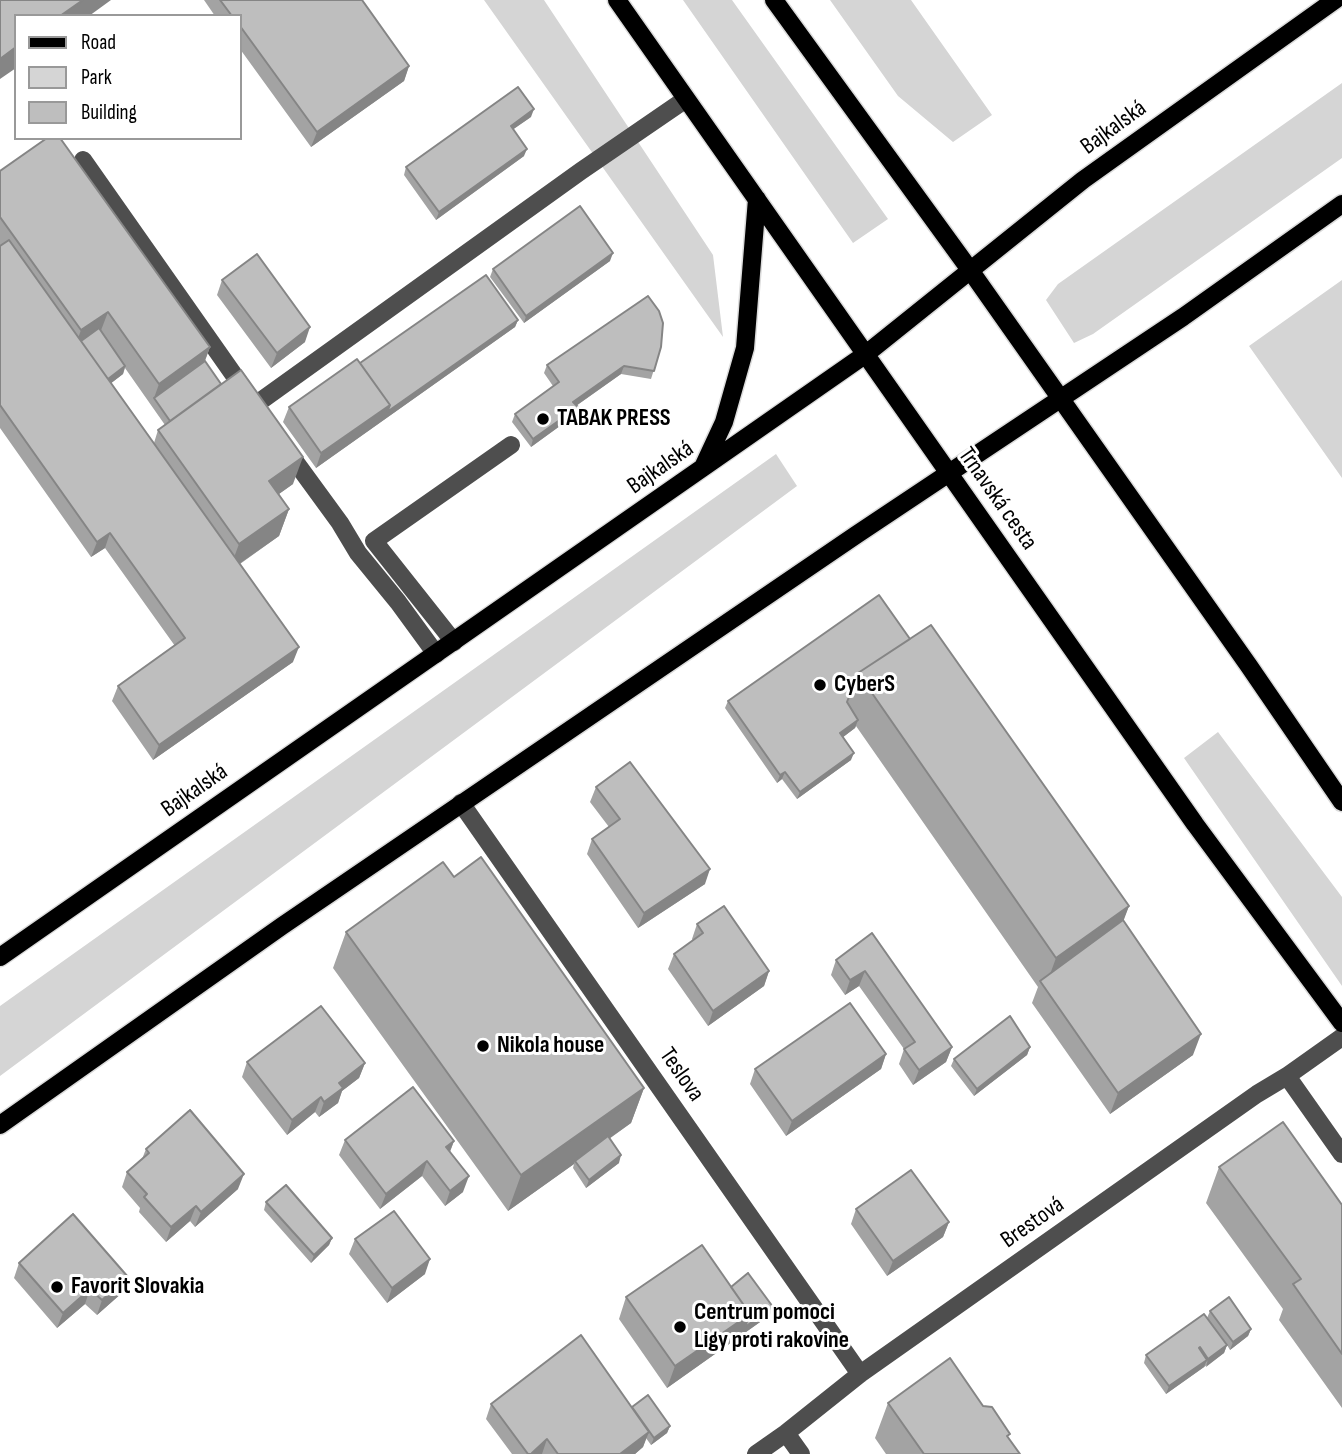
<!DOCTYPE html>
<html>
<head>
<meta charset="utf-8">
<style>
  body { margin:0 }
  #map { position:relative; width:1342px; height:1454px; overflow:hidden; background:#fff; font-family:"Sofia Sans Condensed",sans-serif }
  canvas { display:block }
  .legend { position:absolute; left:14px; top:14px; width:228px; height:126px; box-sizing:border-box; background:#fff; border:2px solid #999; margin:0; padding:9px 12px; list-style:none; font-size:21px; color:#000 }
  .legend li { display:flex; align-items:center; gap:14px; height:35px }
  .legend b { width:35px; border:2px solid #999 }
</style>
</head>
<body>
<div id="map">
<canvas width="1342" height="1454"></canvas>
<ul class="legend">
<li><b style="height:9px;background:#000"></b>Road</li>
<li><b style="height:19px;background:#d5d5d5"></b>Park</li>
<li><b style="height:19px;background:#bebebe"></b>Building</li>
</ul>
</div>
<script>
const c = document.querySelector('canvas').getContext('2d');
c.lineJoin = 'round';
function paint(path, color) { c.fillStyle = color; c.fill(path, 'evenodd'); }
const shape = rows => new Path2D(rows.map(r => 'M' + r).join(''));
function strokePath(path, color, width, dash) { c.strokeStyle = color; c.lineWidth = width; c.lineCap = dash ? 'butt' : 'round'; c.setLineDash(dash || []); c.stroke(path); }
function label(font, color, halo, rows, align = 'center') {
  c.font = font + ' "Sofia Sans Condensed",sans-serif'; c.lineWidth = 6; c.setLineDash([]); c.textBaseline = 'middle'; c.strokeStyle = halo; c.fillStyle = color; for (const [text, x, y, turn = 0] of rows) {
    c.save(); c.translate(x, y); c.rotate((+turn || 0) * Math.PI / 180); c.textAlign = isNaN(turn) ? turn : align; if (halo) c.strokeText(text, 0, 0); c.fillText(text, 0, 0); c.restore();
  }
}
const green = shape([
  [484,0,544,0,713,255,723,337],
  [683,0,732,0,888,219,853,243],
  [830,0,911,0,992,115,953,142,898,96],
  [1342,83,1342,158,1093,334,1074,343,1046,300,1058,284],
  [1342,280,1342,478,1249,346],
  [776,454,797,486,0,1076,0,1006],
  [1218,732,1342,897,1342,986,1184,758]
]);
const minor = shape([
  [83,160,248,395],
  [255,405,581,171,686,99],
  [286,449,340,523,358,553,398,602,436,654],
  [454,642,374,541,511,445],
  [461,803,860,1374],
  [1287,1076,1342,1154],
  [786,1433,801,1454],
  [756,1454,786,1433,860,1374,1257,1094,1287,1076,1342,1037]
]);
const major = shape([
  [617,0,1195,824,1342,1023],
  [774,0,970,270,1249,666,1342,802],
  [704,465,724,422,745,348,757,199],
  [0,957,866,354,1083,180,1335,0],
  [0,1125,282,926,856,535,1183,317,1342,204]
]);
const wall = shape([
  [204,0,362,0,409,66,404,81,311,147,240,49,240,16,215,16],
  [531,117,513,129,524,156,436,220,404,175,406,167],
  [0,171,210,347,205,361,293,484,279,494,289,509,279,536,240,564,293,662,153,760,112,701,118,686,175,646,105,548,91,557,0,428],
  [125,368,165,425,158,430,154,443,111,383,123,374],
  [610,261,524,323,490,277,493,269],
  [222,280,305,342,271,368,217,295],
  [518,320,515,327,316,468,283,422,289,407,360,363],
  [661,347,651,379,621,374,576,406,578,407,575,415,531,447,512,422,515,414,553,386,544,373,547,365],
  [910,639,1129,906,1123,920,1193,1055,1110,1114,1032,1003,1038,987,856,726,855,728,843,737,851,760,797,799,782,779,777,783,725,708,728,701],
  [596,787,705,884,638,928,587,854,592,839,609,827,590,802],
  [454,877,644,1088,631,1123,609,1139,619,1163,586,1188,573,1168,574,1164,508,1211,333,968,346,932],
  [697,924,769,971,764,986,708,1026,668,969,674,954,693,941,692,939],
  [872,933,952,1047,946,1062,913,1085,899,1064,904,1049,859,986,845,995,831,975,836,960],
  [1030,1047,1027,1055,974,1096,951,1066,954,1059],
  [886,1054,881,1069,786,1136,750,1084,755,1069],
  [247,1062,365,1063,359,1078,342,1091,338,1103,319,1117,315,1112,287,1135,242,1077],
  [345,1140,454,1141,450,1152,463,1192,445,1206,422,1176,380,1209,339,1155],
  [146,1149,238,1189,195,1227,190,1221,166,1242,139,1212,140,1208,122,1187,127,1172,142,1159],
  [1219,1167,1342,1205,1342,1408,1279,1320,1283,1309,1206,1203],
  [266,1202,332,1238,329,1245,311,1263,264,1210],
  [856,1209,949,1222,943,1237,887,1276,851,1224],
  [355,1239,425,1274,387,1303,349,1254],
  [19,1263,128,1277,123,1292,97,1315,85,1304,57,1328,14,1278],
  [731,1287,770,1315,667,1388,619,1319,626,1297],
  [1210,1311,1251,1329,1248,1336,1230,1350,1227,1345,1224,1353,1166,1394,1144,1363,1146,1355,1207,1318],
  [888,1403,983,1406,1020,1454,886,1454,875,1438],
  [491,1404,632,1408,670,1426,667,1433,651,1445,646,1438,643,1447,635,1454,512,1454,486,1419]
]);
const shadedWall = shape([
  [83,0,111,0,89,16,60,16],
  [16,47,16,68,0,79,0,59],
  [409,66,404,81,311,147,317,132],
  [534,109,531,117,508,133,511,126],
  [527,149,524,156,436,220,439,212],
  [613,253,610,261,524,323,526,316],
  [108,312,100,333,76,344,81,330],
  [518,320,515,327,316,468,321,453,390,405],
  [310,327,305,342,271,368,277,353],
  [210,347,202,368,154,398,159,384],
  [125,366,123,374,101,391,103,383],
  [624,366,621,374,570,410,573,402],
  [578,407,575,415,531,447,533,439],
  [303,457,293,484,259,508,269,481],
  [289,509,279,536,229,571,239,544],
  [110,533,105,548,91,557,97,542],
  [299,647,293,662,153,760,159,745],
  [858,720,855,728,838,741,840,733],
  [854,753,851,760,797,799,800,792],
  [785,772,782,779,777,783,780,775],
  [710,869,705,884,638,928,644,913],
  [1129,906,1116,941,1045,988,1056,958],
  [769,971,764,986,708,1026,713,1011],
  [865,971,859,986,845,995,850,980],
  [1201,1034,1193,1055,1110,1114,1118,1093],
  [952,1047,946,1062,913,1085,919,1070],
  [1030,1047,1027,1055,974,1096,977,1089],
  [886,1054,881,1069,786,1136,792,1121],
  [365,1063,359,1078,342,1091,338,1103,319,1117,324,1102,339,1083],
  [644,1088,631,1123,576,1162,575,1161,574,1164,508,1211,521,1175],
  [321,1097,315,1112,287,1135,292,1120],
  [454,1141,448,1156,446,1147],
  [621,1155,619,1163,586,1188,589,1180],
  [427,1161,422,1176,380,1209,386,1194],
  [244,1174,238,1189,195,1227,201,1212],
  [469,1176,463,1192,445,1206,450,1191],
  [196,1206,190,1221,166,1242,171,1227],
  [949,1222,943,1237,887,1276,893,1261],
  [332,1238,329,1245,311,1263,314,1255],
  [430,1259,425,1274,387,1303,392,1288],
  [128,1277,123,1292,97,1315,102,1300],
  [90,1289,85,1304,57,1328,63,1313],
  [773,1307,770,1315,667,1388,675,1366,750,1314],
  [1251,1329,1248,1336,1230,1350,1233,1342],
  [1227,1345,1224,1353,1206,1367,1208,1359],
  [1207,1360,1204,1367,1166,1394,1169,1386],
  [670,1426,667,1433,651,1445,654,1438],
  [649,1432,643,1447,635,1454,620,1454],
  [547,1439,542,1454,531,1454]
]);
const building = shape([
  [0,0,83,0,60,16,16,16,16,47,0,59,0,0],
  [220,0,362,0,409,66,317,132,240,26,240,16,232,16,220,0],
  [518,87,534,109,511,126,527,149,439,212,406,167,518,87],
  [47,138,60,138,210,347,159,384,108,312,81,330,0,217,0,171,47,138],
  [580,206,613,253,526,316,493,269,580,206],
  [9,240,299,647,159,745,118,686,185,638,110,533,97,542,0,405,0,246,9,240],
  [257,254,310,327,277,353,222,280,257,254],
  [486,275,518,320,387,412,390,405,360,363,486,275],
  [648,296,659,311,663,323,661,347,654,371,624,366,573,402,578,407,533,439,515,414,559,382,547,365,648,296],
  [99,328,125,366,108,379,81,341,99,328],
  [357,359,390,405,321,453,289,407,357,359],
  [205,361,221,384,170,421,154,398,205,361],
  [241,370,303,457,269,481,289,509,239,544,158,430,241,370],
  [879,595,910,639,858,673,847,702,858,720,840,733,854,753,800,792,785,772,780,775,728,701,879,595],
  [931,625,1129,906,1056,958,858,673,931,625],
  [630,762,710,869,644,913,592,839,620,819,596,787,630,762],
  [481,857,644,1088,521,1175,346,932,443,862,454,877,481,857],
  [724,906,769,971,713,1011,674,954,703,933,697,924,724,906],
  [1123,920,1201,1034,1118,1093,1040,981,1123,920],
  [872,933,952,1047,919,1070,904,1049,915,1042,865,971,850,980,836,960,872,933],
  [850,1003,886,1054,792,1121,755,1069,850,1003],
  [321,1006,365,1063,339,1083,343,1088,324,1102,321,1097,292,1120,247,1062,321,1006],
  [1010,1016,1030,1047,977,1089,954,1059,1010,1016],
  [413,1087,454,1141,446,1147,469,1176,450,1191,427,1161,386,1194,345,1140,413,1087],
  [190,1110,244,1174,201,1212,196,1206,171,1227,144,1197,147,1194,127,1172,149,1153,146,1149,190,1110],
  [1283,1122,1342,1205,1342,1354,1293,1284,1301,1279,1219,1167,1283,1122],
  [608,1136,621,1155,589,1180,575,1161,608,1136],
  [911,1170,949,1222,893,1261,856,1209,911,1170],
  [286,1185,332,1238,314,1255,266,1202,286,1185],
  [394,1211,430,1259,392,1288,355,1239,394,1211],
  [73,1214,128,1277,102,1300,90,1289,63,1313,19,1263,73,1214],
  [702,1245,750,1314,675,1366,626,1297,702,1245],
  [748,1273,773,1307,745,1327,750,1314,731,1287,748,1273],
  [1229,1297,1251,1329,1233,1342,1210,1311,1229,1297],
  [1204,1314,1227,1345,1208,1359,1200,1347,1199,1348,1207,1360,1169,1386,1146,1355,1204,1314],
  [581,1335,649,1432,620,1454,558,1454,547,1439,532,1453,532,1454,528,1454,491,1404,581,1335],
  [950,1358,983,1406,992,1407,1010,1434,1007,1436,1020,1454,924,1454,888,1403,950,1358],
  [648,1395,670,1426,654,1438,632,1407,648,1395]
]);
const markers = [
  [543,419,7,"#000"],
  [820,685,7,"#000"],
  [483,1046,7,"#000"],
  [57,1287,7,"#000"],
  [680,1327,7,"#000"]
];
const streetNames = [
  ["Bajkalská",1114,128,-36],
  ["Bajkalská",661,468,-35],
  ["Trnavská cesta",997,499,55],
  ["Bajkalská",195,791,-35],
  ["Teslova",681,1075,55],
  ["Brestová",1033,1223,-35]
];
const poiNames = [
  ["TABAK PRESS",557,419],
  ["CyberS",834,685],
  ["Nikola house",497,1046],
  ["Favorit Slovakia",71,1287],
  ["Centrum pomoci",694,1313],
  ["Ligy proti rakovine",694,1341]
];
paint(green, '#d5d5d5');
strokePath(major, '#dbdbdb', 21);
strokePath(minor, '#4e4e4e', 18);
strokePath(major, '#000', 18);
paint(wall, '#a3a3a3');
paint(shadedWall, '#858585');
paint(building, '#bebebe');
strokePath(building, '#858585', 2);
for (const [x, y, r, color] of markers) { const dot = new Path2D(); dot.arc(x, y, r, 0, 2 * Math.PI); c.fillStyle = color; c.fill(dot); strokePath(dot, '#fff', 2.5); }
label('24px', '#000', '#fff', streetNames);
label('bold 24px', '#000', '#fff', poiNames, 'left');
</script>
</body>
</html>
